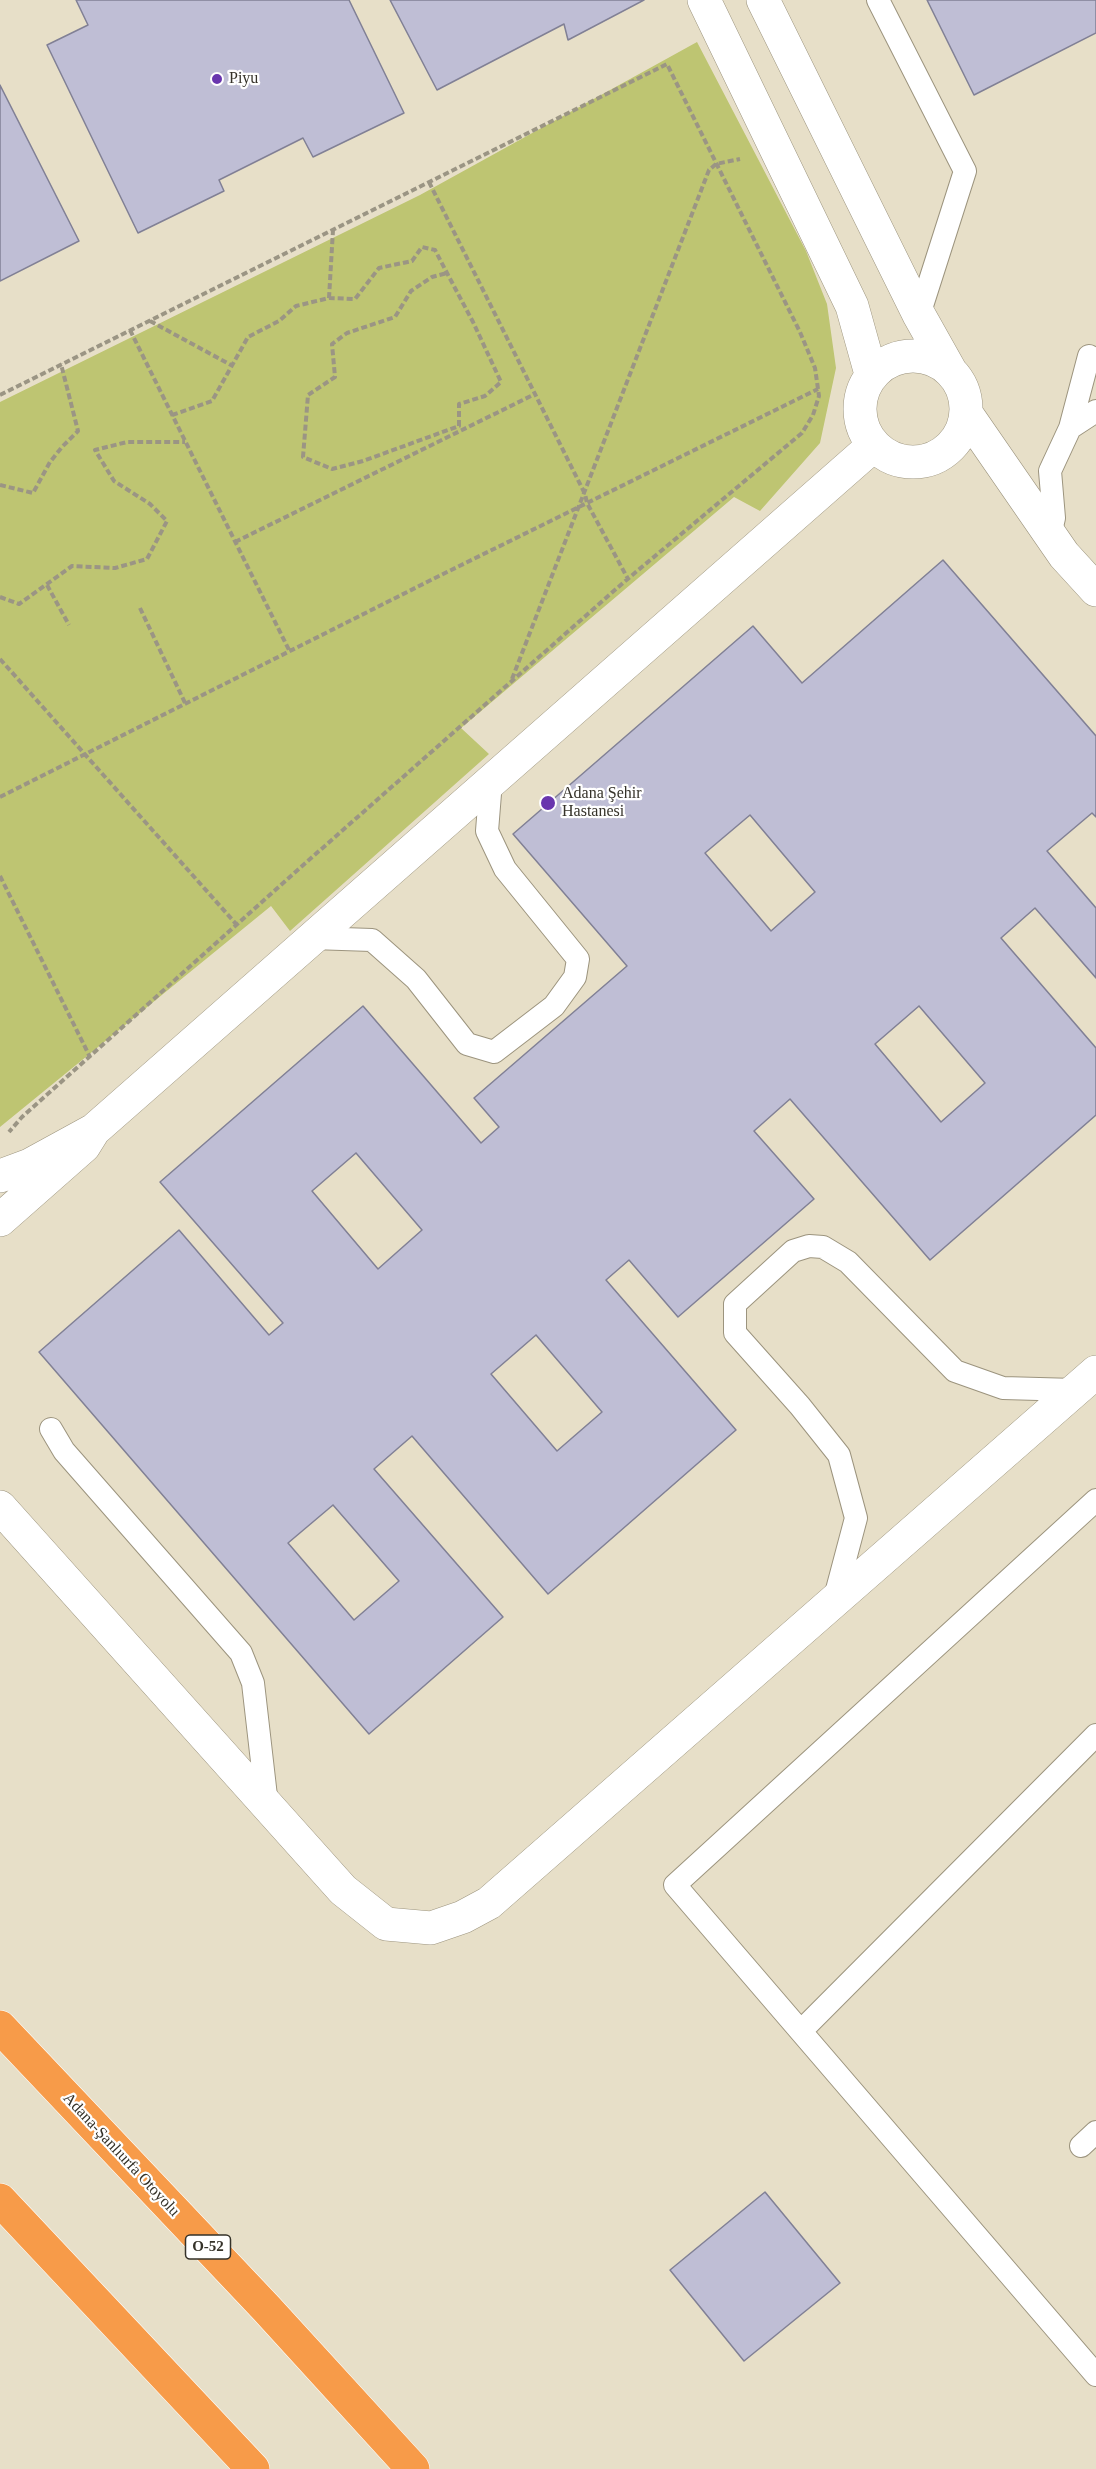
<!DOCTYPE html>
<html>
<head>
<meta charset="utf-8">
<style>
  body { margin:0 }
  canvas { display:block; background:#e7dfc8 }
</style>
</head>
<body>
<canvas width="1096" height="2469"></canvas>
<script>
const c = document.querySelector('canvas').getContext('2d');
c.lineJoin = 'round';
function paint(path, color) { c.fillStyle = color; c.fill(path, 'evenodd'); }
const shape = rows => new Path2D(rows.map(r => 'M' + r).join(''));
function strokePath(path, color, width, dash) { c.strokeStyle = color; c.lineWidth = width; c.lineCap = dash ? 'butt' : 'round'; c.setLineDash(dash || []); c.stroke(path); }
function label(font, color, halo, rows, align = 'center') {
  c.font = font + ' Georgia,serif'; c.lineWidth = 4.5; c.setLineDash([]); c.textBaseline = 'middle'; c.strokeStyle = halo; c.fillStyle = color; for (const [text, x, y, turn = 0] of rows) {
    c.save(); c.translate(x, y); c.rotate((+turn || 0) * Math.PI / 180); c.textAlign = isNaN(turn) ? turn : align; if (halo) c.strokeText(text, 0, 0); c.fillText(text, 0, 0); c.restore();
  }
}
const green = shape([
  [697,42,806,251,827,304,836,368,820,443,760,511,734,497,461,728,489,754,290,931,271,906,0,1127,0,402,420,195]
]);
const building = shape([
  [76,0,349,0,404,113,313,157,303,138,219,180,224,191,138,233,47,45,88,25,76,0],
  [390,0,644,0,568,40,564,24,437,90,390,0],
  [927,0,1096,0,1096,33,974,95,927,0],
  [0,85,79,241,0,281,0,85],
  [943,560,1096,736,1096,817,1092,813,1047,851,1096,908,1096,978,1035,908,1001,938,1096,1048,1096,1115,930,1260,790,1099,754,1131,814,1199,678,1317,629,1260,606,1280,736,1430,548,1594,412,1436,374,1469,503,1617,369,1734,39,1352,179,1230,269,1335,283,1323,160,1182,363,1006,481,1143,499,1127,474,1098,627,966,513,834,753,626,802,683,943,560],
  [750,815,815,892,771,931,705,853,750,815],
  [919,1006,985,1083,941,1122,875,1044,919,1006],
  [356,1153,422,1230,378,1269,312,1191,356,1153],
  [536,1335,602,1412,557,1451,491,1374,536,1335],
  [333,1505,399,1581,354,1620,288,1543,333,1505],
  [765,2192,840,2283,744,2361,670,2270,765,2192]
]);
const path = shape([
  [429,182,585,494,587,503,628,579],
  [329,298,333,230],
  [150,321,231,365],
  [130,330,290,652],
  [0,395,667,64,800,332,815,368,819,396,813,415,802,433,624,582,301,867,22,1117,9,1132],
  [172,415,212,401,248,337,279,321,296,306,329,298,355,299,379,268,412,261,422,247,435,250,447,273,473,322,501,382,485,396,459,404,459,426,363,461,332,469,303,457,308,395,335,377,332,344,347,333,395,317,411,291,432,277,447,273],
  [0,485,33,493,50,462,62,447,78,431,61,364],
  [235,542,535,394],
  [47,585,69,625],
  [0,597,19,604,72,566,115,568,147,559,167,521,150,504,114,481,95,450,127,442,185,442],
  [140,608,186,705],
  [0,659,237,925],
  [512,679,709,170,716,164,740,159],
  [0,797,433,579,818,389],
  [0,876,90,1057]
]);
const lane = shape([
  [878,0,965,171,919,315],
  [1070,428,1089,356,1096,360],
  [1050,535,1054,518,1050,471,1070,428,1096,411],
  [312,938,372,940,416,979,467,1044,494,1052,554,1006,575,977,578,959,505,869,487,831,491,781],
  [51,1429,64,1451,241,1653,253,1683,267,1805],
  [1096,1500,675,1885,1096,2375],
  [834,1601,856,1518,839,1455,800,1406,735,1333,735,1304,793,1251,809,1246,823,1247,848,1262,955,1371,1003,1388,1075,1390],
  [801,2031,1096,1735],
  [1081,2146,1096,2132]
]);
const street = shape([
  [704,0,852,306,871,374],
  [763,0,919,315,951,372],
  '860 409a53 53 0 1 1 106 0a53 53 0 1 1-106 0Z',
  [966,413,1064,555,1096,590],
  [94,1130,874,445],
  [0,1176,30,1165,94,1130,84,1146,0,1220],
  [0,1507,343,1890,386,1924,431,1928,463,1917,489,1903,1096,1372]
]);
const highway = shape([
  [0,2027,266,2308,413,2469],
  [0,2200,253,2469]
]);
const markers = [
  [217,79,6,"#6936ae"],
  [548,803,8,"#6936ae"]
];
const shields = [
  [208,2247,45]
];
const shieldNames = [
  ["O-52",208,2247]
];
const poiNames = [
  ["Piyu",229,79],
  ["Adana Şehir",562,794],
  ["Hastanesi",562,812]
];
const streetNames = [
  ["Adana-Şanlıurfa Otoyolu",121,2155,47]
];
paint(green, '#bec572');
paint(building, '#bfbed5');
strokePath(building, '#818095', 1.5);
strokePath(lane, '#9c947e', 24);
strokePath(street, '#9c947e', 34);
strokePath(highway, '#fff', 34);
strokePath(path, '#9b9584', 4, [6, 3]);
strokePath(lane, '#fff', 22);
strokePath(street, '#fff', 33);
strokePath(highway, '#f79b49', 33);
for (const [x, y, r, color] of markers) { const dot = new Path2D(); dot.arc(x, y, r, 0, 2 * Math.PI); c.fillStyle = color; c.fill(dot); strokePath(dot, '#fff', 2); }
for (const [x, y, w] of shields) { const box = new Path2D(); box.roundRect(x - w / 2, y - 12, w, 24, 4.5); c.fillStyle = '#fff'; c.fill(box); strokePath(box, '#353229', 1.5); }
label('bold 15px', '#353229', null, shieldNames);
label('16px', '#353229', '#fff', poiNames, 'left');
label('16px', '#353229', '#fff', streetNames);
</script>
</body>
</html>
